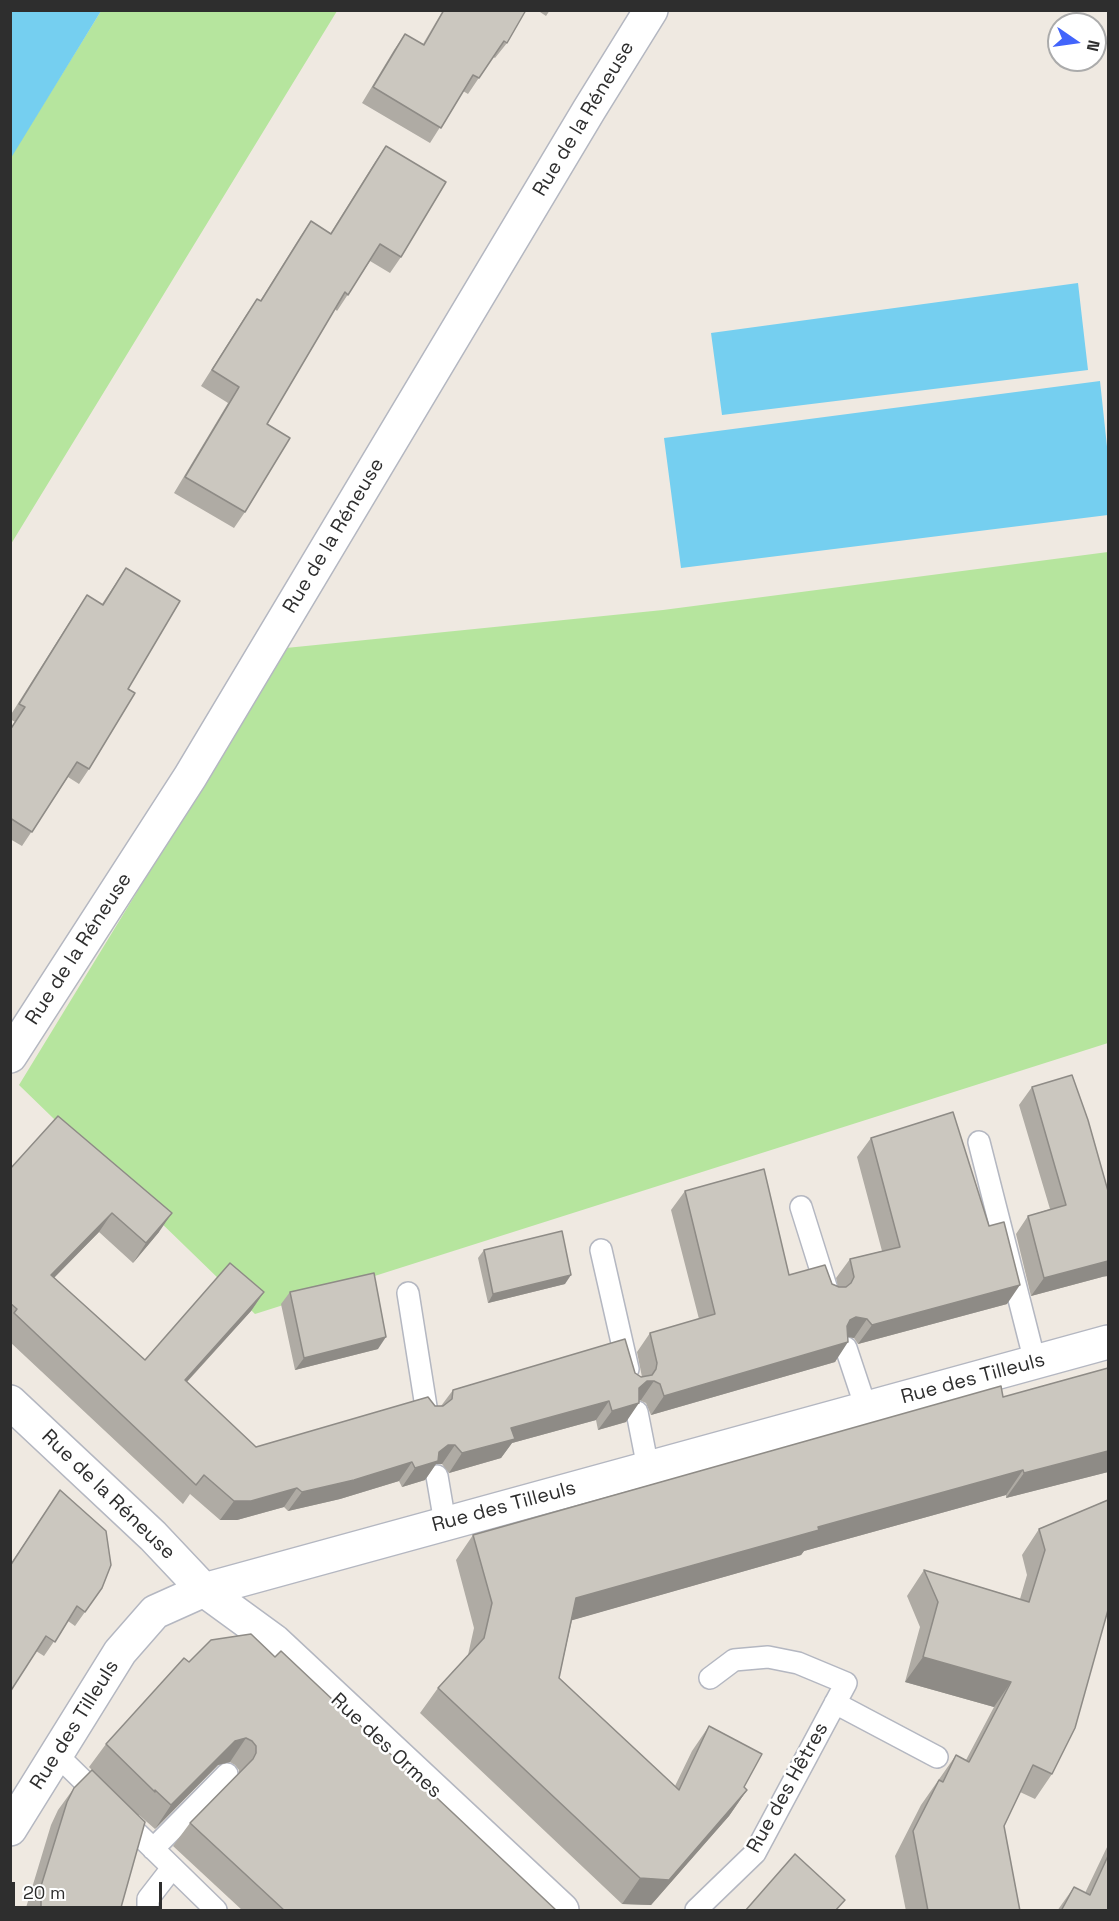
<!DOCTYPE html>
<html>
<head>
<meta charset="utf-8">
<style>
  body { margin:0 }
  #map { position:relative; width:1119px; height:1921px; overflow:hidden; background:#efe9e1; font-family:"Space Grotesk",sans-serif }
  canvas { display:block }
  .frame { position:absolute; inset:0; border:12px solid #2e2e2e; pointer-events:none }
  .north { position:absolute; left:1047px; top:12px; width:60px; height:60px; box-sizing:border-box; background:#fff; border:2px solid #ababab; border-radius:50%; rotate:103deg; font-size:16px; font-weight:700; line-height:24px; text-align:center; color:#2e2e2e }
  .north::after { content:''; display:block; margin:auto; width:21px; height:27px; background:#4264fb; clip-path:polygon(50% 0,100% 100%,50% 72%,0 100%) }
  .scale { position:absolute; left:12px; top:1882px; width:150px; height:27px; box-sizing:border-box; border:3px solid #2e2e2e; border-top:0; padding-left:8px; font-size:18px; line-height:21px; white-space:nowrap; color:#2e2e2e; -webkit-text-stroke:4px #fff; paint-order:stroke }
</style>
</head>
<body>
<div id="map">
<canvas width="1119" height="1921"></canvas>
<div class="frame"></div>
<div class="north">N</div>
<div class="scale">20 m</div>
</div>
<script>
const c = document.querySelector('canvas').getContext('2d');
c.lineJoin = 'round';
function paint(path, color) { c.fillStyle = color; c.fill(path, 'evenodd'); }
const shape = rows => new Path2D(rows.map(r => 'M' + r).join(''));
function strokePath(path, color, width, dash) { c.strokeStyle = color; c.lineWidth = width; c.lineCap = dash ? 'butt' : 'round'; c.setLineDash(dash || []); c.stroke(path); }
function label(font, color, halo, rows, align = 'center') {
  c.font = font + ' "Space Grotesk",sans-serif'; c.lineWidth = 5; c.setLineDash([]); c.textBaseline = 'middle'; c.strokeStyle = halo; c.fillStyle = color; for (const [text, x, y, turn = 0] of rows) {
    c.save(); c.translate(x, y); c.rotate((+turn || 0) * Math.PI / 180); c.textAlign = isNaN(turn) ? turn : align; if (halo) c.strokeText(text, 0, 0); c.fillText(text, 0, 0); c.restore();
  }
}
const green = shape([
  [101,11,337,11,11,544,10,158],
  [1108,552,1108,1043,255,1314,19,1085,286,648,663,610]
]);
const water = shape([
  [11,10,101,11,11,158,10,11],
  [1078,283,1088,370,722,415,711,333],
  [1100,381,1108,456,1108,515,681,568,664,438]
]);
const lane = shape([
  [979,1142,1035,1362],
  [801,1207,828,1293],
  [601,1250,628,1369],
  [408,1293,427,1413],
  [846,1348,866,1408],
  [637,1412,648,1468],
  [437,1476,445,1523],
  [835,1703,937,1757],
  [57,1755,216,1910],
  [153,1849,227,1774],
  [148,1910,148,1899,172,1868],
  [696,1910,755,1853,846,1683,798,1663,768,1657,734,1660,710,1678]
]);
const street = shape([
  [10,1056,190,777,589,110,651,10],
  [10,1402,153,1536,204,1590,274,1641,562,1910],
  [10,1829,120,1652,155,1612,204,1590,1108,1342]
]);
const wall = shape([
  [443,10,507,43,495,58,493,57,468,94,463,91,430,143,362,103,394,50,405,34,423,44],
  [537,10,550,10,546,16],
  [386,146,401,257,390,273,370,261,337,311,335,309,267,424,245,512,234,528,174,493,228,403,201,386,246,315,257,299,260,301,300,237,311,221,330,234,375,162],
  [126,568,128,689,89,769,79,784,68,777,22,846,10,839,10,729,15,722,10,719,10,716,77,610,87,595,102,604],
  [1032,1087,1102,1277,1031,1296,1016,1234,1028,1216,1050,1209,1019,1105],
  [871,1138,1007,1304,858,1344,854,1338,848,1337,835,1362,651,1415,646,1403,639,1400,626,1422,598,1430,596,1420,512,1443,501,1458,449,1473,442,1464,436,1464,425,1480,402,1487,399,1481,340,1499,288,1511,284,1507,237,1520,220,1520,190,1494,183,1504,10,1342,10,1169,159,1232,133,1263,99,1232,54,1278,145,1360,264,1292,251,1311,187,1382,256,1447,435,1406,441,1406,453,1390,635,1373,641,1377,642,1377,637,1352,650,1333,699,1319,671,1210,685,1191,789,1275,832,1284,838,1287,836,1278,850,1259,882,1251,857,1157],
  [484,1250,565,1284,488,1303,478,1258],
  [290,1292,378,1349,295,1370,281,1304],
  [1108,1368,1108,1472,1006,1498,1006,1495,804,1551,801,1555,572,1620,559,1678,675,1786,692,1751,709,1726,744,1787,747,1790,729,1816,651,1905,622,1904,420,1713,438,1688,468,1655,474,1628,456,1560,473,1535,1003,1397],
  [60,1490,102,1588,75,1626,68,1621,44,1656,36,1651,10,1692,10,1565],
  [1108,1500,1052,1774,1035,1799,1020,1792,1004,1826,1020,1911,906,1911,895,1856,921,1805,956,1755,966,1760,994,1707,905,1682,920,1627,907,1596,924,1570,1020,1599,1027,1575,1022,1555,1039,1529],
  [275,1657,557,1911,243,1911,173,1846,190,1823,239,1773,239,1770,235,1765,230,1762,218,1765,155,1829,139,1815,120,1911,25,1911,51,1825,58,1810,74,1788,92,1770,89,1767,106,1744,189,1662],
  [1108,1845,1108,1911,1057,1911,1074,1887,1085,1893]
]);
const shadedWall = shape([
  [112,1213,99,1232,37,1295,51,1275],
  [172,1213,159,1232,133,1263,146,1243],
  [1108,1261,1108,1276,1102,1277,1031,1296,1044,1278],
  [571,1275,565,1284,488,1303,493,1294],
  [1020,1285,1007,1304,858,1344,872,1325],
  [264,1292,251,1311,171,1399,185,1380],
  [856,1317,867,1319,854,1338,843,1336,850,1320],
  [386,1337,378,1349,295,1370,304,1358],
  [848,1342,835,1362,651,1415,664,1396],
  [647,1381,654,1381,641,1400,634,1400,639,1403,626,1422,598,1430,612,1411],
  [609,1401,596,1420,512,1443,501,1458,449,1473,462,1453,511,1428],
  [448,1445,455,1445,442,1464,436,1464,425,1480,402,1487,415,1468,439,1452],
  [1108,1451,1108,1472,1006,1498,1024,1473],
  [412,1462,399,1481,340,1499,288,1511,302,1492],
  [1023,1470,1006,1495,804,1551,801,1555,559,1624,576,1598,818,1527],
  [297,1488,284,1507,237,1520,220,1520,234,1501],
  [923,1657,1011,1682,994,1707,905,1682],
  [246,1738,230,1762,218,1765,155,1829,171,1805,235,1741],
  [747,1790,729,1816,651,1905,622,1904,640,1878]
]);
const building = shape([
  [444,10,526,10,507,43,504,41,479,78,473,75,441,128,373,87,405,34,424,45,444,10],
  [386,146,446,182,401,257,380,244,348,295,345,292,267,424,290,438,245,512,185,477,239,387,212,370,257,299,261,301,311,221,331,234,386,146],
  [126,568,180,601,128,689,135,693,89,769,77,762,32,832,10,818,10,730,25,707,19,704,87,595,103,605,126,568],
  [1072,1075,1088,1120,1108,1191,1108,1261,1044,1278,1028,1216,1066,1205,1032,1087,1072,1075],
  [953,1112,989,1226,1004,1222,1020,1285,872,1325,867,1319,856,1317,850,1320,847,1326,848,1342,664,1396,660,1384,654,1381,647,1381,639,1388,639,1403,612,1411,609,1401,511,1428,515,1439,462,1453,455,1445,448,1445,439,1452,438,1461,415,1468,412,1462,354,1480,302,1492,297,1488,251,1501,234,1501,204,1475,196,1485,14,1313,17,1309,10,1303,10,1169,58,1116,172,1213,146,1243,112,1213,51,1275,145,1360,230,1263,264,1292,185,1380,256,1447,428,1397,435,1406,443,1406,452,1399,453,1390,625,1339,635,1373,641,1377,652,1375,656,1369,657,1363,650,1333,715,1314,685,1191,764,1169,789,1275,825,1265,832,1284,839,1287,846,1287,851,1283,854,1277,850,1259,900,1247,871,1138,953,1112],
  [562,1231,571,1275,493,1294,484,1250,562,1231],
  [374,1273,386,1337,304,1358,290,1292,374,1273],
  [1108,1368,1108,1451,1024,1473,1023,1470,818,1527,819,1530,576,1598,559,1678,679,1790,709,1726,762,1754,744,1787,747,1790,669,1880,640,1878,438,1688,484,1638,492,1603,473,1535,1001,1386,1003,1397,1108,1368],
  [60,1490,106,1531,111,1565,102,1588,85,1612,77,1606,55,1642,46,1636,10,1692,10,1566,60,1490],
  [1108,1500,1108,1610,1075,1728,1052,1774,1033,1765,1004,1826,1020,1911,928,1911,913,1831,939,1780,943,1782,956,1755,969,1762,1011,1682,923,1657,938,1602,924,1570,1029,1602,1045,1550,1039,1529,1108,1500],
  [251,1634,275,1657,281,1651,557,1911,285,1911,190,1823,253,1759,256,1753,256,1746,252,1741,246,1738,235,1741,171,1805,155,1790,155,1792,106,1744,184,1658,189,1662,211,1640,251,1634],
  [92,1770,145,1822,120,1911,41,1911,41,1886,67,1802,74,1788,92,1770],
  [795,1854,845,1900,835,1911,745,1911,795,1854],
  [1108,1856,1108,1911,1061,1911,1074,1887,1090,1895,1108,1856]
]);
const streetNames = [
  ["Rue de la Réneuse",584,119,-59],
  ["Rue de la Réneuse",334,536,-59],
  ["Rue de la Réneuse",79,949,-57],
  ["Rue des Tilleuls",973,1379,-15],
  ["Rue de la Réneuse",108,1495,44],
  ["Rue des Tilleuls",504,1507,-15],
  ["Rue des Tilleuls",75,1725,-58],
  ["Rue des Ormes",386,1746,43],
  ["Rue des Hêtres",788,1788,-61]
];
paint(green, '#b6e59e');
paint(water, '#75cff0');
strokePath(lane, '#b4b7c1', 24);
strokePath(street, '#b4b7c1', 36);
strokePath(lane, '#fff', 21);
strokePath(street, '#fff', 33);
paint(wall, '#afaba4');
paint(shadedWall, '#8e8b86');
paint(building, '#cbc7bf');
strokePath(building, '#8e8b86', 1.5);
label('20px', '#2e2e2e', '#fff', streetNames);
</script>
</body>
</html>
